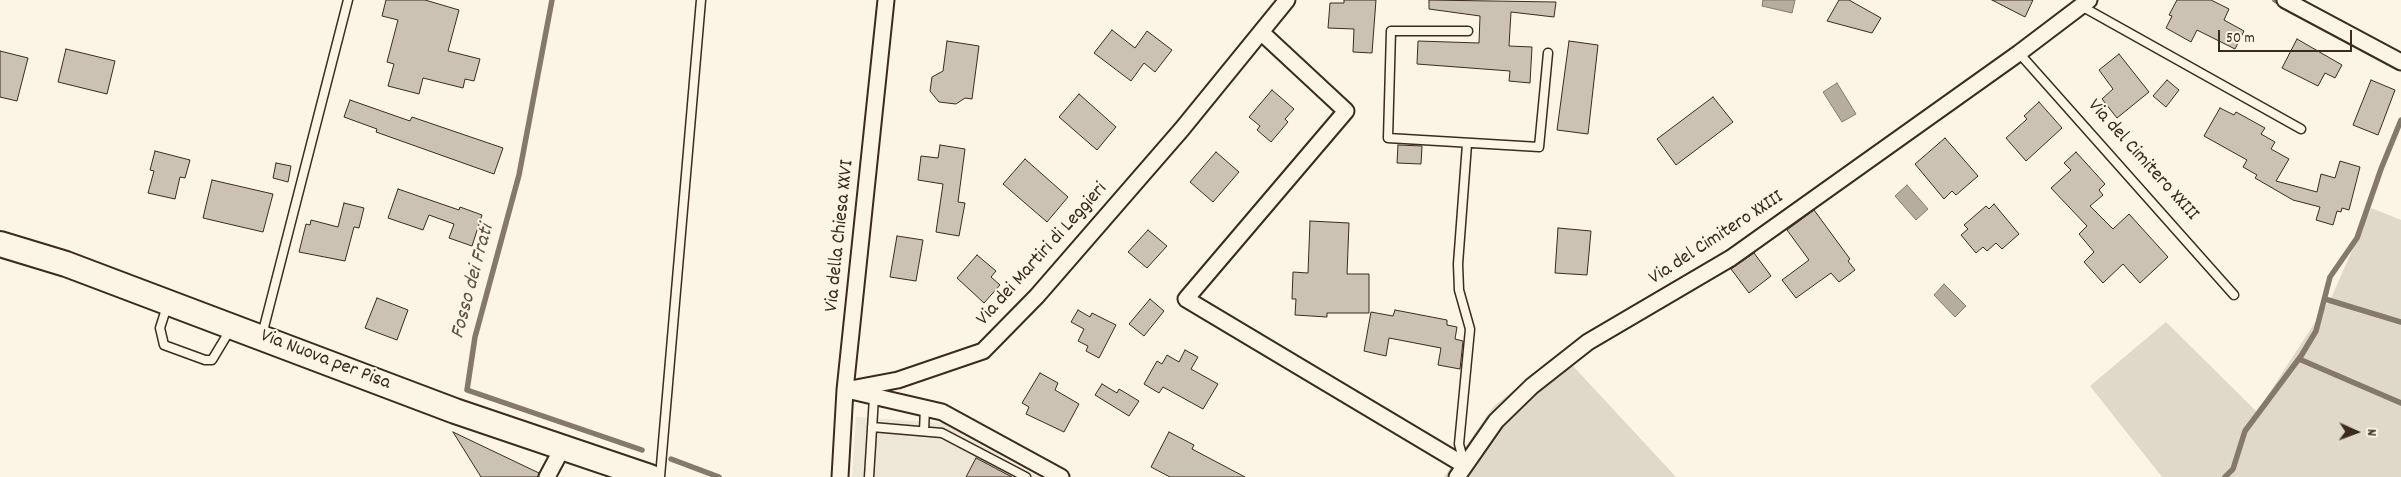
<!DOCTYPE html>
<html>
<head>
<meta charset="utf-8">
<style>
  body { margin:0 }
  #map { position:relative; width:2401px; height:477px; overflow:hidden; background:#fcf5e5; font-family:Dekko,sans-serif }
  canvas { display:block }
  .north { position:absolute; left:2331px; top:407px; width:50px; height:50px; -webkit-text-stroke:4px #fcf5e5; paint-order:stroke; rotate:92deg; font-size:14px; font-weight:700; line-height:20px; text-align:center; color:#3b2a1e }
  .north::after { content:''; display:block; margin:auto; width:18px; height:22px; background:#3b2a1e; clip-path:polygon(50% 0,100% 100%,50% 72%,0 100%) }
  .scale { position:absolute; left:2218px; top:30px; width:134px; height:22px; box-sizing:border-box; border:2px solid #3b2a1e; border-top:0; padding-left:6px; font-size:15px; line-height:18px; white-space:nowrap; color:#3b2a1e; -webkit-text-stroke:4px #fcf5e5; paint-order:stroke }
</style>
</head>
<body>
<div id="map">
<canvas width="2401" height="477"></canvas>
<div class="north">N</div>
<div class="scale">50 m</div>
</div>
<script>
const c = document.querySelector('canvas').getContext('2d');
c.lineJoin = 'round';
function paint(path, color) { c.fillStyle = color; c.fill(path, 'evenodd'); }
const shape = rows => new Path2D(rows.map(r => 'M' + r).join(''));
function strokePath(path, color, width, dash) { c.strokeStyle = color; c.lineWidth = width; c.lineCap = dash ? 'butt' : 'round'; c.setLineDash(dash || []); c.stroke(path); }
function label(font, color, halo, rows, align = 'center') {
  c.font = font + ' Dekko,sans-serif'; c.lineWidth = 4; c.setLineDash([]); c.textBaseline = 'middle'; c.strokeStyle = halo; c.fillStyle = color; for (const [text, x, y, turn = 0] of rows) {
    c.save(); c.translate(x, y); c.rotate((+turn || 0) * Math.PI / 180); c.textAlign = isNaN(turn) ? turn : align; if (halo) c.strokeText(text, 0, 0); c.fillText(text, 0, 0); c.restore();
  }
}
const built = shape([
  [856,417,942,423,1038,477,852,477]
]);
const green = shape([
  [2371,208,2401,220,2401,477,2162,477,2090,386,2166,322,2257,412,2332,296],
  [1561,353,1676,477,1444,477,1494,406]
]);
const water = shape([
  [1763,0,1795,0,1792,13,1762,6,1763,0],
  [1837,83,1856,114,1842,122,1823,92,1837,83],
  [1907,185,1928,209,1916,220,1895,196,1907,185],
  [1944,284,1966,306,1955,317,1934,295,1944,284]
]);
const stream = shape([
  [552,0,519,175,475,337,467,390,642,450],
  [2275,0,2285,6],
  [2325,299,2401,322],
  [2299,359,2401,403],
  [671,459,719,477],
  [2225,477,2233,469,2245,431,2301,356,2316,331,2330,277,2357,238,2381,169,2401,120]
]);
const building = shape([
  [386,0,425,0,459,10,448,51,480,59,474,81,465,79,463,88,423,78,419,94,388,86,394,64,387,62,398,20,382,16,386,0],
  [1344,0,1376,0,1372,53,1353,52,1354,29,1328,28,1330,3,1344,3,1344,0],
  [1429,0,1556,2,1554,17,1511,12,1509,46,1532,47,1530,83,1509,81,1510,71,1417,64,1418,41,1479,43,1480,16,1429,9,1429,0],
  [1839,0,1849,0,1881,18,1872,33,1827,21,1839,0],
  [1992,0,2033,0,2025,17,1992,0],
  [2177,0,2211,0,2229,9,2224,20,2244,31,2235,49,2197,30,2191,42,2166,28,2172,16,2169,15,2177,0],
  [1112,30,1135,48,1147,31,1172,50,1155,72,1144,63,1131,81,1094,53,1112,30],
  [2297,39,2342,65,2335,78,2325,73,2318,86,2282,68,2297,39],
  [947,41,979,46,972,99,965,98,956,104,939,102,930,91,932,77,943,71,947,41],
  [1569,41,1598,45,1588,134,1557,130,1569,41],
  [66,49,115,61,107,94,58,82,66,49],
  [0,51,28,58,17,101,0,97,0,51],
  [2119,54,2149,92,2117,118,2102,99,2113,89,2099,70,2119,54],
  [2167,80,2179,90,2166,107,2153,96,2167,80],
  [2371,80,2395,90,2378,135,2353,125,2371,80],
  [1272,90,1294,109,1285,119,1288,122,1271,142,1257,130,1260,126,1249,117,1272,90],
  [1079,94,1116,127,1097,150,1059,117,1079,94],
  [1713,97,1733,122,1676,165,1657,139,1713,97],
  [350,100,410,121,412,117,503,148,494,174,376,132,377,129,344,117,350,100],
  [2039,102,2062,128,2026,161,2006,138,2027,119,2024,116,2039,102],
  [2220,108,2234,115,2236,112,2265,128,2261,134,2275,142,2271,149,2289,159,2276,181,2317,192,2321,174,2335,178,2340,161,2360,167,2349,210,2342,208,2341,212,2337,211,2333,225,2316,220,2320,207,2293,200,2255,178,2257,175,2243,167,2247,160,2204,136,2220,108],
  [1945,138,1978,176,1956,195,1952,191,1944,199,1915,164,1945,138],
  [940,145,965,149,958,202,965,203,959,236,936,232,943,184,918,180,921,156,938,158,940,145],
  [1398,145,1422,146,1421,164,1397,163,1398,145],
  [155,151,190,160,185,178,180,177,175,199,148,193,154,171,150,170,155,151],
  [1216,152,1239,172,1213,202,1190,182,1216,152],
  [2076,152,2105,184,2099,190,2103,195,2090,206,2113,229,2129,214,2168,257,2140,283,2123,264,2103,283,2084,262,2094,252,2079,234,2087,226,2051,188,2071,170,2064,163,2076,152],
  [1025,159,1068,197,1047,222,1003,184,1025,159],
  [276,163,291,166,288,182,273,178,276,163],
  [212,180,273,194,263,232,203,218,212,180],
  [398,189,459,210,460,207,482,215,472,246,449,238,454,224,429,215,423,230,388,218,398,189],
  [344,203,364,208,359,228,354,227,345,261,299,252,306,224,310,225,311,220,338,227,344,203],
  [1994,204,2019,234,2002,249,1996,243,1987,251,1983,247,1976,253,1961,235,1968,229,1964,225,1986,206,1989,209,1994,204],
  [1814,210,1850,259,1848,261,1855,270,1839,282,1831,273,1796,298,1782,280,1809,260,1787,230,1814,210],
  [1310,221,1349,223,1347,274,1369,274,1369,313,1327,313,1327,317,1295,315,1296,299,1292,299,1293,272,1308,273,1310,221],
  [1558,228,1591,231,1587,275,1555,273,1558,228],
  [1148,230,1167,246,1147,268,1128,252,1148,230],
  [897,236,923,240,916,281,890,277,897,236],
  [1754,253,1771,276,1749,293,1731,269,1754,253],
  [977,255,996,271,991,277,1000,285,984,303,957,278,977,255],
  [377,298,408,310,397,340,365,328,377,298],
  [1150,299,1164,311,1144,336,1129,324,1150,299],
  [1078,310,1090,317,1092,313,1116,325,1099,358,1086,351,1088,346,1078,341,1084,329,1071,322,1078,310],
  [1395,310,1447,320,1447,325,1457,327,1455,339,1463,341,1460,369,1438,365,1441,348,1389,338,1386,356,1364,351,1371,312,1393,316,1395,310],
  [1185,350,1198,357,1191,369,1218,384,1203,409,1163,387,1159,393,1144,384,1157,361,1162,364,1167,355,1179,362,1185,350],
  [1040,373,1058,383,1055,390,1079,404,1064,432,1026,414,1029,407,1022,403,1040,373],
  [1102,384,1117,393,1119,389,1139,401,1129,416,1095,395,1102,384],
  [453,432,539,473,538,477,481,477,453,432],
  [1169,432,1194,445,1192,449,1245,477,1170,477,1151,467,1169,432],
  [976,458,1012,477,966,477,976,458]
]);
const service = shape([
  [2083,7,2301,129],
  [1468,31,1391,31,1388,138,1539,147,1548,53],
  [2019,53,2234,295],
  [167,306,160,328,164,345,205,360,212,360,230,330],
  [262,335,348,0],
  [872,427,942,433,1026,477],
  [924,431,925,408],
  [1464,463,1459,444,1470,329,1459,290,1458,264,1467,144],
  [660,477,701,0],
  [869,477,874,397]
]);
const minor = shape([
  [2285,0,2401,62],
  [1261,32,1346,111,1186,299,1464,465],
  [845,390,898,380,983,351,1037,296,1182,129,1287,0],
  [851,391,942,412,1061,477],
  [547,477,563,447],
  [840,477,845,390,886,0],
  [1457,477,1496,421,1532,386,1588,342,1731,258,2019,53,2089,0]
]);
const primary = shape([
  [0,244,66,264,455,411,650,477]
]);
const streetNames = [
  ["Via del Cimitero XXIII",2142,161,48],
  ["Via della Chiesa XXVI",841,236,-84],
  ["Via del Cimitero XXIII",1717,239,-33],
  ["Via dei Martiri di Leggieri",1043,255,-48],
  ["Via Nuova per Pisa",325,361,21]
];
const waterNames = [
  ["Fosso dei Frati",474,282,-75]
];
paint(built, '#eee6d6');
paint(green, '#e0d8c8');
paint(water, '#b7ad9e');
strokePath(water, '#85796b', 1);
strokePath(stream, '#85796b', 5.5);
paint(building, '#ccc2b3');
strokePath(building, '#3b2a1e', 1);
strokePath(service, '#3b2a1e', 11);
strokePath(minor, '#3b2a1e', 19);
strokePath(primary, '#3b2a1e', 28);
strokePath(service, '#fcf5e5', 8);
strokePath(minor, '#fcf5e5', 15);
strokePath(primary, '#fcf5e5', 24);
label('20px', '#3b2a1e', '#fcf5e5', streetNames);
label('italic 21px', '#605144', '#fcf5e5', waterNames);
</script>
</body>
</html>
